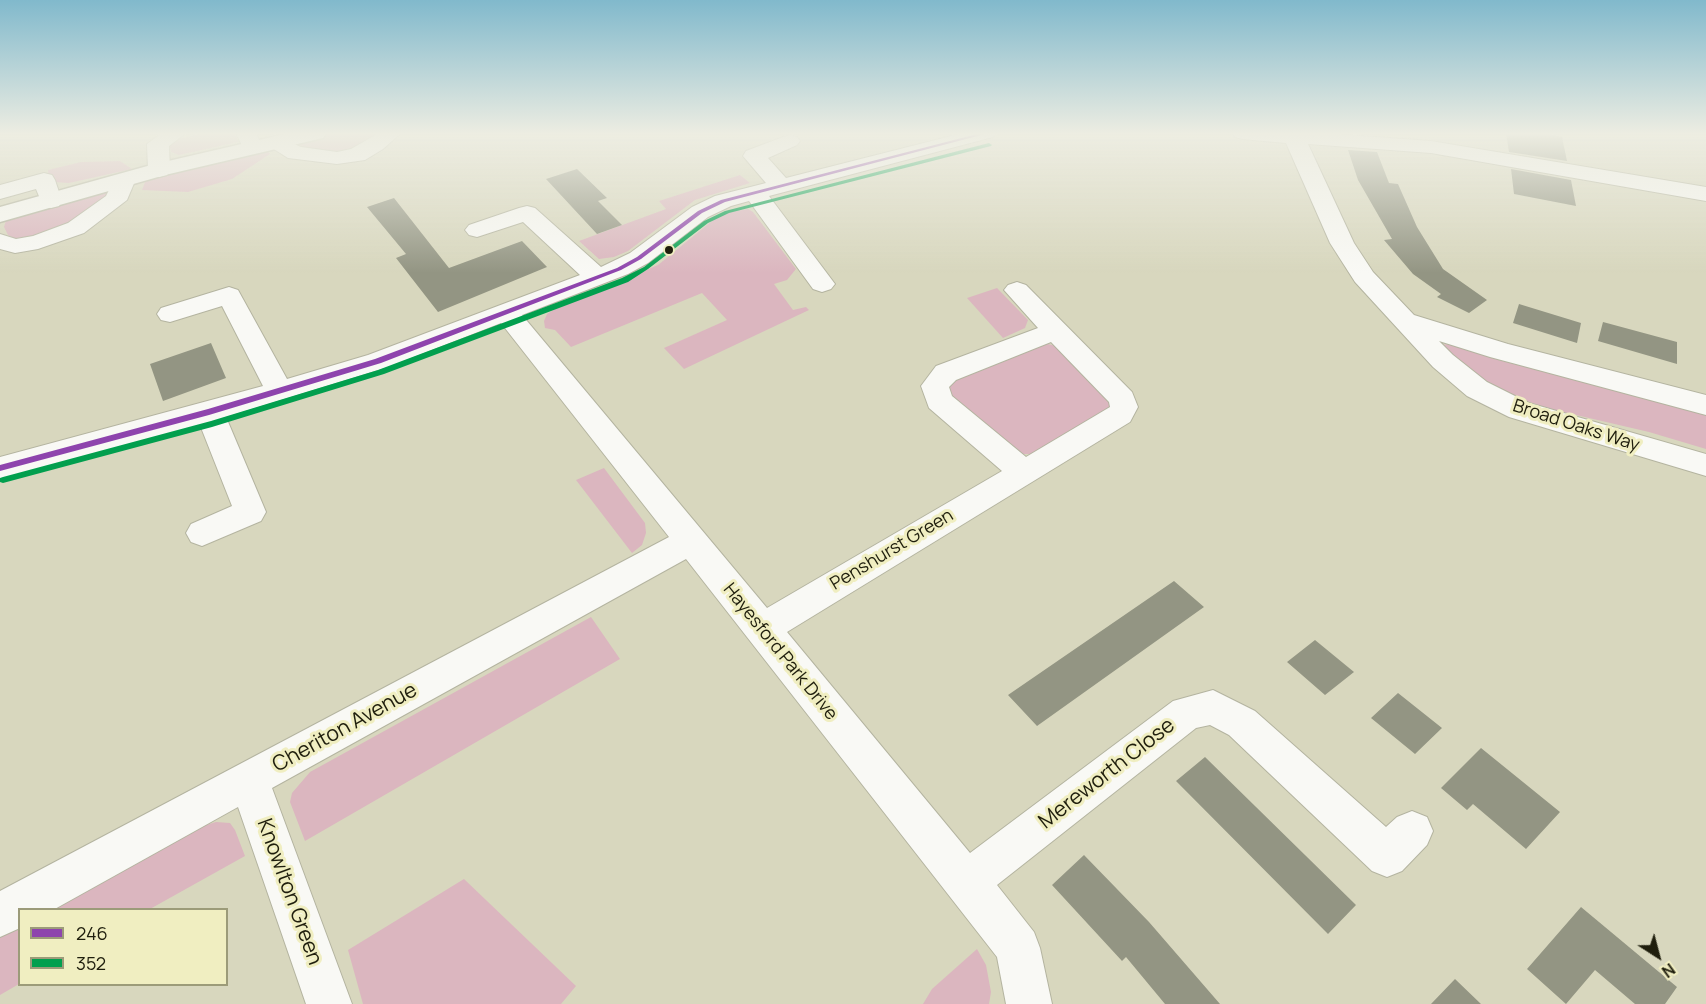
<!DOCTYPE html>
<html>
<head>
<meta charset="utf-8">
<style>
  body { margin:0 }
  #map { position:relative; width:1706px; height:1004px; overflow:hidden; background:#d8d7be; font-family:Manrope,sans-serif }
  canvas { display:block }
  .legend { position:absolute; left:18px; top:908px; width:210px; height:78px; box-sizing:border-box; background:#f0eec1; border:2px solid #9c9b79; margin:0; padding:8px 10px; list-style:none; font-size:18px; color:#1f1e0d }
  .legend li { display:flex; align-items:center; gap:12px; height:30px }
  .legend b { width:30px; border:2px solid #9c9b79 }
  .north { position:absolute; left:1628px; top:926px; width:60px; height:60px; -webkit-text-stroke:4px #f0eec1; paint-order:stroke; rotate:144deg; font-size:16px; font-weight:700; line-height:24px; text-align:center; color:#1f1e0d }
  .north::after { content:''; display:block; margin:auto; width:21px; height:27px; background:#1f1e0d; clip-path:polygon(50% 0,100% 100%,50% 72%,0 100%) }
</style>
</head>
<body>
<div id="map">
<canvas width="1706" height="1004"></canvas>
<ul class="legend">
<li><b style="height:8px;background:#8e44ad"></b>246</li>
<li><b style="height:8px;background:#029f4e"></b>352</li>
</ul>
<div class="north">N</div>
</div>
<script>
const c = document.querySelector('canvas').getContext('2d');
c.lineJoin = 'round';
function paint(path, color) { c.fillStyle = color; c.fill(path, 'evenodd'); }
const shape = rows => new Path2D(rows.map(r => 'M' + r).join(''));
function strokePath(path, color, width, dash) { c.strokeStyle = color; c.lineWidth = width; c.lineCap = dash ? 'butt' : 'round'; c.setLineDash(dash || []); c.stroke(path); }
function label(font, color, halo, rows, align = 'center') {
  c.font = font + ' Manrope,sans-serif'; c.lineWidth = 6; c.setLineDash([]); c.textBaseline = 'middle'; c.strokeStyle = halo; c.fillStyle = color; for (const [text, x, y, turn = 0] of rows) {
    c.save(); c.translate(x, y); c.rotate((+turn || 0) * Math.PI / 180); c.textAlign = isNaN(turn) ? turn : align; if (halo) c.strokeText(text, 0, 0); c.fillText(text, 0, 0); c.restore();
  }
}
const green = shape([
  [202,133,235,133,238,142,179,155,171,152,169,143,174,140],
  [331,133,381,133,354,149,331,152,310,150,299,145,299,140],
  [267,150,270,154,232,179,188,192,142,190,145,182,156,176],
  [120,161,132,169,69,183,37,181,49,178,48,170,81,162],
  [740,175,750,183,695,200,628,251,614,257,599,259,579,241,666,209,659,201],
  [108,189,110,197,86,217,30,238,15,239,8,235,4,227,7,217],
  [748,209,753,212,796,269,787,280,774,284,793,310,806,307,809,310,684,369,664,348,727,320,702,293,571,347,555,330,545,328,544,321,547,314,558,307,658,265,713,220,725,213],
  [997,288,1028,320,1025,328,1003,338,967,298],
  [1048,344,1059,347,1109,397,1111,408,1031,454,1023,454,1017,453,949,400,946,384,1038,345],
  [1451,344,1495,359,1706,414,1706,449,1649,432,1546,408,1503,392,1482,382,1438,345],
  [604,468,645,523,646,533,642,545,632,553,576,480],
  [591,617,620,659,305,841,290,802,292,793,310,772],
  [216,822,230,823,235,830,245,856,150,909,52,910,203,826],
  [464,879,576,986,561,1004,363,1004,348,950],
  [19,927,19,984,0,995,0,938],
  [977,949,986,965,991,992,989,1004,923,1004,932,989]
]);
const building = shape([
  [1506,133,1547,133,1562,137,1567,161,1509,152],
  [1348,150,1377,152,1389,183,1398,184,1417,227,1443,269,1487,300,1469,313,1437,297,1441,294,1413,274,1384,240,1392,239,1358,180],
  [577,169,607,198,598,201,622,225,597,234,546,179],
  [1511,169,1571,180,1576,206,1514,194],
  [394,198,449,268,522,241,547,267,438,312,396,258,406,254,367,207],
  [1519,304,1581,323,1577,343,1513,323],
  [1603,322,1677,342,1677,364,1598,341],
  [211,343,226,378,163,401,150,364],
  [1174,581,1204,607,1037,726,1008,695],
  [1315,640,1354,672,1325,695,1287,662],
  [1398,693,1442,728,1415,754,1371,718],
  [1481,748,1560,812,1526,849,1473,804,1467,810,1441,788],
  [1205,757,1356,905,1328,934,1176,781],
  [1084,855,1149,922,1220,1004,1165,1004,1126,957,1122,961,1052,885],
  [1581,907,1677,987,1665,1004,1635,1004,1595,970,1566,1004,1527,969],
  [1455,979,1481,1004,1431,1004]
]);
const street = shape([
  [162,133,186,133,169,146,170,170,167,175,159,177,151,175,148,170,147,144,162,133],
  [236,133,256,133,263,148,259,152,252,154,245,152,236,133],
  [379,133,401,133,383,149,365,160,337,164,288,158,269,146,266,142,269,138,276,136,301,147,337,152,351,149,379,133],
  [963,133,996,133,993,137,769,196,835,284,831,289,822,292,813,289,749,201,731,206,708,217,648,263,628,274,522,315,767,608,1002,471,929,408,921,386,936,366,1038,328,1004,290,1008,285,1017,282,1026,285,1132,392,1138,407,1130,422,787,632,970,853,1173,701,1213,690,1255,711,1386,827,1397,817,1412,811,1427,817,1433,831,1427,845,1402,871,1387,877,1372,871,1229,735,1210,725,1196,728,997,885,1034,932,1040,948,1052,1004,1006,1004,997,957,686,559,272,788,352,1004,306,1004,238,807,53,910,20,910,20,928,0,937,0,891,669,537,501,323,388,367,226,417,266,512,261,521,202,546,191,542,186,533,191,524,232,506,200,425,0,479,0,457,263,386,222,306,170,322,161,320,157,314,161,308,229,287,238,290,287,379,368,355,580,275,523,222,477,237,469,235,465,230,469,225,519,208,527,206,535,208,601,267,630,253,692,207,715,196,766,183,743,156,746,151,783,137,790,135,797,137,800,141,797,145,768,158,786,178,963,133],
  [1051,342,1109,402,1110,407,1026,457,952,396,949,387,956,380,1051,342],
  [1232,133,1320,133,1431,141,1706,187,1706,201,1431,153,1308,144,1354,243,1373,272,1414,315,1508,344,1706,395,1706,415,1490,357,1439,341,1453,355,1487,382,1529,403,1706,454,1706,476,1509,417,1467,396,1433,367,1355,282,1330,243,1286,143,1242,139,1235,137,1232,133],
  [44,173,52,175,55,180,62,201,59,206,51,208,43,206,36,189,0,199,0,185,44,173],
  [124,174,132,176,135,181,127,200,84,233,38,249,15,253,0,249,0,234,16,239,33,236,68,223,106,196,116,176,124,174]
]);
const secondary = shape([
  [289,133,326,133,323,138,165,175,0,222,0,207,151,165,289,133]
]);
const bus1 = shape([
  [981,133,989,133,725,202,702,213,641,259,621,270,381,363,209,415,0,471,0,465,208,409,375,359,617,268,637,257,698,211,721,200,981,133]
]);
const bus2 = shape([
  [989,143,992,145,991,146,729,213,708,223,648,269,628,282,384,374,212,427,3,483,0,482,0,478,3,477,211,421,378,370,622,278,644,267,704,221,725,211,989,143]
]);
const markers = [
  [669,250,5,"#1f1e0d"]
];
const streetNames = [
  ["Broad Oaks Way",1576,426,18],
  ["Penshurst Green",892,550,-31],
  ["Hayesford Park Drive",780,652,51]
];
const nearStreetnames = [
  ["Cheriton Avenue",345,728,-29],
  ["Mereworth Close",1107,774,-38],
  ["Knowlton Green",289,892,70]
];
paint(green, '#dbb6bf');
paint(building, '#939583');
strokePath(street, '#b4b4a0', 2);
strokePath(secondary, '#b4b4a0', 3);
paint(street, '#f9f9f5');
paint(secondary, '#f9f9f5');
paint(bus1, '#8e44ad');
paint(bus2, '#029f4e');
const sky = c.createLinearGradient(0, 0, 0, 273);
sky.addColorStop(0, '#81b9cc');
sky.addColorStop(0.49, '#edede2');
sky.addColorStop(1, '#edede200');
c.fillStyle = sky;
c.fillRect(0, 0, 1706, 273);
for (const [x, y, r, color] of markers) { const dot = new Path2D(); dot.arc(x, y, r, 0, 2 * Math.PI); c.fillStyle = color; c.fill(dot); strokePath(dot, '#f0eec1', 2); }
label('18px', '#1f1e0d', '#f0eec1', streetNames);
label('21px', '#1f1e0d', '#f0eec1', nearStreetnames);
</script>
</body>
</html>
